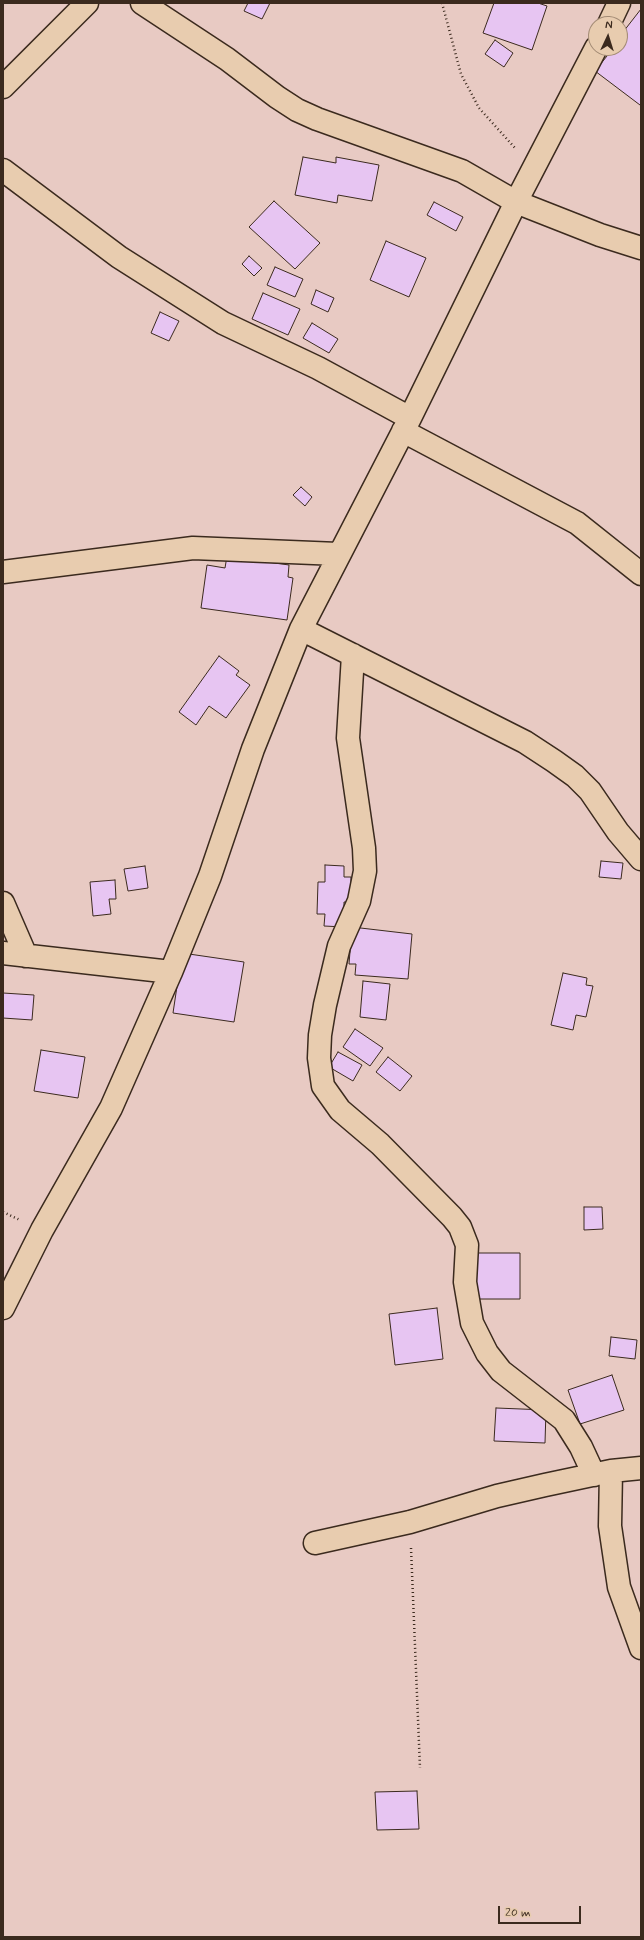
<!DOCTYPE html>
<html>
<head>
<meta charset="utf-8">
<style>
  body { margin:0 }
  #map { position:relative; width:644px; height:1940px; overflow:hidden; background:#e8cac3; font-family:Mynerve,sans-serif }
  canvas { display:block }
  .frame { position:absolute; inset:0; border:4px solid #3b2a1e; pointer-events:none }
  .north { position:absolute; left:588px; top:16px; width:40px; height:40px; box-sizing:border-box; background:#e8ccaf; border:1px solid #a38b75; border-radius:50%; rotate:4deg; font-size:11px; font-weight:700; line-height:16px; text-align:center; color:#3b2a1e }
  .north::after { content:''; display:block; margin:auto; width:14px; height:18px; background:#3b2a1e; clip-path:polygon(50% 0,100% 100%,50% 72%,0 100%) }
  .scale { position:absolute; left:498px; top:1906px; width:83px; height:18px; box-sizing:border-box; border:2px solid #3b2a1e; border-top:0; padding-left:5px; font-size:12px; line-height:14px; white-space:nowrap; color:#3b2a1e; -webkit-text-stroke:3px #e8ccaf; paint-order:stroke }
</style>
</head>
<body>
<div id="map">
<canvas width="644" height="1940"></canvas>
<div class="frame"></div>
<div class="north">N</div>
<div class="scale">20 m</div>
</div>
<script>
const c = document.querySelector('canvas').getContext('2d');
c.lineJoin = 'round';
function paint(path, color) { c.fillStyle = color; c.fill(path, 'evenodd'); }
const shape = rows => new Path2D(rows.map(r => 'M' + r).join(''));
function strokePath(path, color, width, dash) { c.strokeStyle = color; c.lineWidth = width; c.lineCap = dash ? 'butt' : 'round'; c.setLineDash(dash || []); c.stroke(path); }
const building = shape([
  [248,3,270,3,262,19,244,11,248,3],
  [494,3,538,3,547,6,532,50,483,33,494,3],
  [641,9,641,104,640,105,595,71,611,51,609,50,611,48,620,48,620,36,641,9],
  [495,40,513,53,504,67,485,54,495,40],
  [303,157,336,163,336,157,379,165,372,201,338,195,337,203,295,195,303,157],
  [274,201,320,243,295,269,249,227,274,201],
  [434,202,463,217,456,231,427,215,434,202],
  [386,241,426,258,409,297,370,280,386,241],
  [249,256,262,268,254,276,242,264,249,256],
  [275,267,303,279,295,297,267,285,275,267],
  [316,290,334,298,328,312,311,304,316,290],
  [263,293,300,309,288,335,252,319,263,293],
  [160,312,179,321,169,341,151,333,160,312],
  [312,323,338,339,329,353,303,338,312,323],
  [301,487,312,497,305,506,293,495,301,487],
  [227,556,289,565,288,577,293,578,287,620,201,608,207,565,225,568,227,556],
  [219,656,239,671,236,675,250,685,226,718,209,706,196,725,179,712,219,656],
  [601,861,623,863,621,879,599,877,601,861],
  [325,865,344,866,344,877,351,877,351,902,344,902,344,927,324,926,325,914,317,914,318,882,325,882,325,865],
  [145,866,148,888,128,891,124,869,145,866],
  [115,880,116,899,109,899,111,914,93,916,90,882,115,880],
  [352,927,412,934,408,979,355,975,356,964,349,964,352,927],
  [182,953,244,962,234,1022,173,1013,182,953],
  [563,973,587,978,586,985,593,986,586,1017,576,1015,573,1030,551,1025,563,973],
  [363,981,390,984,386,1020,360,1017,363,981],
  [3,993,34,995,32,1020,3,1018,3,993],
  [355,1029,383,1048,370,1066,343,1047,355,1029],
  [41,1050,85,1057,78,1098,34,1091,41,1050],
  [338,1052,362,1065,353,1081,329,1067,338,1052],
  [388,1057,412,1076,400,1091,376,1072,388,1057],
  [584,1207,602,1207,603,1229,584,1230,584,1207],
  [476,1253,520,1253,520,1299,476,1299,476,1253],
  [437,1308,443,1359,395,1365,389,1314,437,1308],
  [611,1337,637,1340,635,1359,609,1356,611,1337],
  [612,1375,624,1410,580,1424,568,1390,612,1375],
  [496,1408,546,1410,545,1443,494,1441,496,1408],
  [417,1791,419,1829,377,1830,375,1792,417,1791]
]);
const path = shape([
  [442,3,461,74,479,108,515,148],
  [3,1212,20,1220],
  [411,1548,420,1768]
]);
const minor = shape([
  [142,3,227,59,277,97,297,110,317,119,462,171,516,202,600,235,641,248],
  [609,24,619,3],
  [3,87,87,3],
  [3,170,119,257,223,323,318,368,410,418],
  [403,431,577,523,641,574],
  [3,572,193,548,338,554],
  [301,629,525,742,554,761,575,776,590,791,618,832,641,859],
  [353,655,348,738,364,848,365,871,359,901,339,946,325,1005,320,1035,319,1058,323,1086,340,1110,380,1144,452,1217,460,1227,467,1245,465,1282,472,1323,487,1353,501,1371,564,1420,581,1447,594,1475],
  [3,903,26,956],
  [3,953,171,972],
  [3,1308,42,1230,111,1108,171,972,210,876,253,749,301,629,410,418,516,202,596,48],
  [611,1471,610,1526,619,1587,641,1648],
  [315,1543,410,1522,497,1496,545,1485,611,1471,641,1468]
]);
paint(building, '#e7c5f2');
strokePath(building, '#3b2a1e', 1);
strokePath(minor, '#3b2a1e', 25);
strokePath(path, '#3b2a1e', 2.5, [1, 3]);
strokePath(minor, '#e8ccaf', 22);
</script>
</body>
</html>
